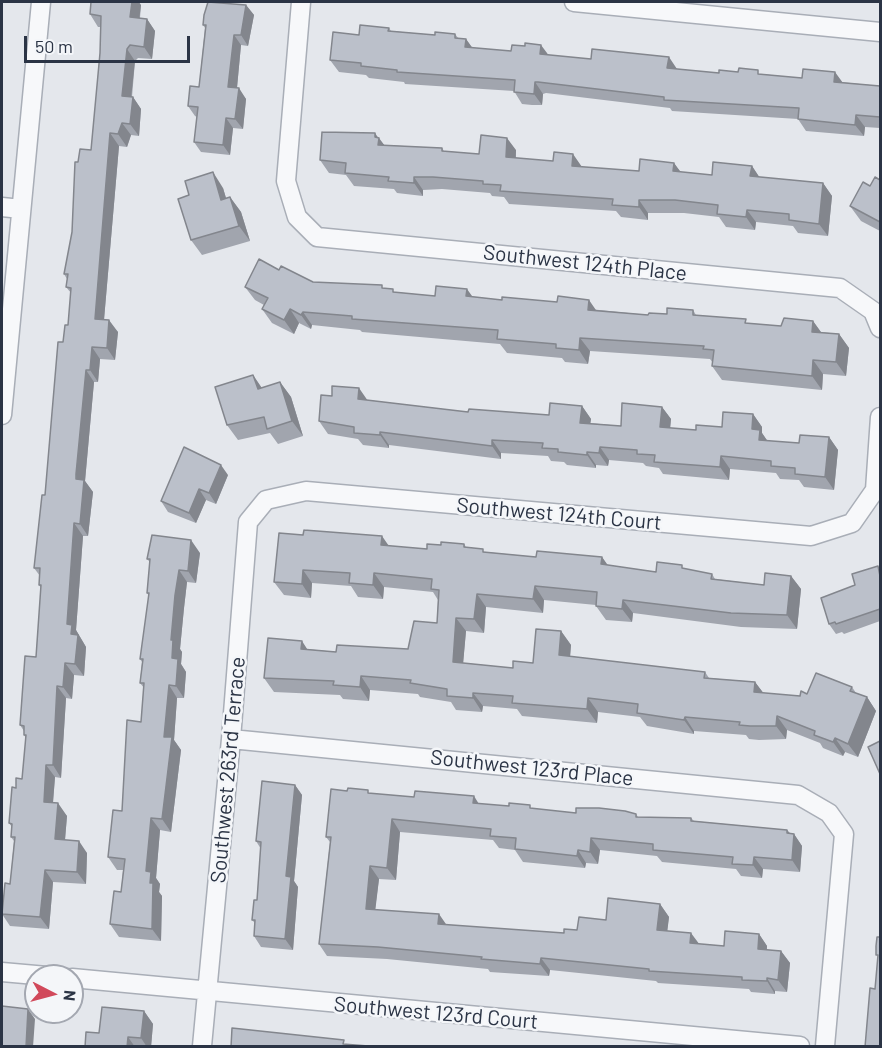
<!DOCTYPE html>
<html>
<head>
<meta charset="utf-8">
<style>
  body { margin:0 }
  #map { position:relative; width:882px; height:1048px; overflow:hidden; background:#e4e7ec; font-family:Barlow,sans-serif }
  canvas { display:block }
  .frame { position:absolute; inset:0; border:3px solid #2b3445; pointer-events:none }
  .north { position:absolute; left:24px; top:964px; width:60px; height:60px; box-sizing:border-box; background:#f4f6f9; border:2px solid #a4a8b1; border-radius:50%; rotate:96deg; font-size:16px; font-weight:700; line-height:24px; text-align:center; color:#2b3445 }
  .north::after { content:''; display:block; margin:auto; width:21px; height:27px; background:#d1495b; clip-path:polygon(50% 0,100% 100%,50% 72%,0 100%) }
  .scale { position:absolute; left:24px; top:36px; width:166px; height:27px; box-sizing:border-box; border:3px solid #2b3445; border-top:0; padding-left:8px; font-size:18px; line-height:21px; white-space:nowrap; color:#2b3445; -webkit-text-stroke:4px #f4f6f9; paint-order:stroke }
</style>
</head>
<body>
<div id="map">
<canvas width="882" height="1048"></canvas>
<div class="frame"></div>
<div class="north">N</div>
<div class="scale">50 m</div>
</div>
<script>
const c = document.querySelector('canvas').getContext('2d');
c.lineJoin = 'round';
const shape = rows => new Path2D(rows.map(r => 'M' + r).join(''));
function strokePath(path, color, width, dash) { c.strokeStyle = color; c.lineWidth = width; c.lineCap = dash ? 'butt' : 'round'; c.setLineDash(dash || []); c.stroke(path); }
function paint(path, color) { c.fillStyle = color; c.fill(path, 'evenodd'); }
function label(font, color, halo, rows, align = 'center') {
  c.font = font + ' Barlow,sans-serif'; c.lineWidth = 5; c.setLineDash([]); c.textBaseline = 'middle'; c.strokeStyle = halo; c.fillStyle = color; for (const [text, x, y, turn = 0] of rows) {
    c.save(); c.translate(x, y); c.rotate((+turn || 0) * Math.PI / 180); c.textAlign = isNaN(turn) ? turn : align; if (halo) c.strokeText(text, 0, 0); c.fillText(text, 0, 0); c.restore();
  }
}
const street = shape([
  [301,2,286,181,297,217,317,237,840,288,873,311,880,328],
  [574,2,880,32],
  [2,207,21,209],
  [2,415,41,2],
  [231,739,798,795,829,813,844,834,825,1046],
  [2,972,47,976],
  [72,978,800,1046],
  [202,1046,231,739,248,522,266,500,306,491,811,536,852,523,875,490,880,417]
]);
const wall = shape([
  [141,5,140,18,147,19,155,31,152,59,138,58,135,61,132,97,133,97,141,109,139,136,131,135,127,147,119,146,104,320,118,332,115,360,100,359,98,382,94,382,85,481,93,492,88,536,83,536,76,630,86,647,84,676,74,675,72,699,66,698,61,778,55,777,53,803,67,816,65,840,87,853,86,884,53,882,49,929,10,926,2,914,10,884,14,841,11,837,12,827,9,823,16,788,22,779,26,738,24,735,24,731,20,725,36,657,41,588,39,585,40,576,34,568,45,495,63,342,68,325,71,293,66,287,67,279,64,274,72,232,78,162,91,150,100,53,101,27,98,27,90,14],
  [246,5,254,15,248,46,241,45,237,88,246,99,243,129,233,128,230,155,201,152,194,142,197,117,195,116,188,106,199,87,205,28,203,25],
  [389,28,391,31,435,35,455,34,458,38,466,39,472,48,548,55,677,69,719,73,761,74,880,86,880,128,865,127,864,136,806,131,798,119,672,111,670,108,546,93,543,94,542,105,532,105,522,104,514,91,405,84,404,82,369,78,366,75,339,72,330,60,359,35],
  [378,138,384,145,442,148,444,151,479,154,516,150,516,158,582,167,639,171,674,163,680,172,712,175,752,166,759,177,823,183,832,196,828,236,798,233,793,226,756,222,755,230,726,227,719,217,684,213,648,213,648,220,621,217,616,211,509,204,504,197,492,196,490,193,442,189,423,190,423,196,397,193,394,189,354,186,346,175,329,173,320,160],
  [880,180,880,231,861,221,850,206,870,186],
  [223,188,226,198,230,197,241,212,250,241,202,255,191,240],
  [279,270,313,282,384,288,395,292,435,296,473,297,648,315,667,314,693,310,696,315,748,323,781,326,813,321,821,332,839,334,849,348,846,376,823,374,822,390,722,380,712,366,713,363,710,359,590,351,588,364,565,362,562,358,507,353,500,344,362,332,360,330,312,325,311,329,299,323,294,334,272,323,262,309,264,305,255,300,245,287],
  [253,375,262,388,280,382,291,397,303,436,278,444,270,433,238,440,227,425],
  [332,396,367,400,468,412,549,415,582,406,591,419,590,423,621,426,662,407,671,419,670,428,696,430,722,427,753,414,762,427,762,433,767,441,799,443,829,437,838,450,834,490,804,487,799,480,780,479,776,473,730,469,729,480,663,474,659,468,646,466,643,463,609,460,608,466,596,465,596,468,567,465,564,462,551,461,548,456,501,453,501,459,389,445,389,448,363,445,358,439,328,434,319,421],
  [228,475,216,504,206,500,196,523,168,512,161,501],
  [279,533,389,546,427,549,441,545,464,544,466,547,486,552,536,557,602,557,607,565,656,572,685,569,712,574,715,579,764,585,791,576,801,589,797,629,741,627,633,613,632,622,606,620,596,606,596,605,544,600,543,613,486,607,484,633,466,631,463,663,513,668,533,663,561,631,571,645,570,657,705,672,709,678,755,682,763,693,800,696,852,687,856,693,867,697,876,711,858,757,845,752,843,756,823,748,820,743,787,730,786,739,759,740,749,739,746,735,694,731,694,734,647,726,640,717,598,712,597,723,522,716,517,709,483,706,482,712,456,710,451,702,420,697,418,694,370,690,369,701,343,699,340,695,274,692,264,678,307,649,336,652,408,649,437,623,438,600,433,592,384,587,383,599,358,597,351,586,312,583,311,598,284,595,274,582],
  [200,553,196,583,187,582,184,608,180,649,182,652,181,664,186,672,184,698,177,698,174,740,181,750,171,832,160,830,156,878,160,884,159,892,162,896,161,941,119,937,110,924,121,892,123,870,117,870,108,857,122,811,141,722,144,688,140,683,142,662,140,659,149,596,147,593,150,562,147,559],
  [880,570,880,621,844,634,842,632,836,634,829,624,855,585],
  [295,785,302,795,294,881,298,887,293,950,261,947,254,936,255,923,252,920,257,900,261,849,256,841],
  [347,791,576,813,636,814,638,817,691,818,694,821,787,830,790,833,794,834,802,846,800,872,763,869,762,878,741,876,736,869,662,862,657,856,600,850,598,864,586,863,585,868,523,862,515,850,499,848,493,840,400,832,396,880,379,879,375,909,447,925,564,933,577,930,606,920,660,904,669,917,667,931,699,944,724,946,759,934,767,946,767,950,781,951,790,963,787,992,775,991,775,994,751,992,749,989,658,983,656,981,550,970,549,976,490,972,488,969,387,959,327,956,319,944,330,842,326,837],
  [144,1011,153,1024,151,1047,85,1047,99,1033]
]);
const shadedWall = shape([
  [132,2,139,2,141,5,138,29,130,17],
  [246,5,254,15,248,46,241,35],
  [147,19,155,31,152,59,144,47],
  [234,35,241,45,236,98,228,87],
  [466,39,474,50,465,47],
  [541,45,550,57,540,54],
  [127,49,135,61,130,108,122,96],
  [669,57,677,69,667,68],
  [835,72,843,83,834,82],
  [535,82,543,94,542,105,534,94],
  [239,88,246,99,243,129,235,119],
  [133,97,141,109,139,136,130,124],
  [856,115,865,127,864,136,855,125],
  [226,118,233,128,230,155,223,145],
  [122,123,131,135,127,147,118,134],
  [110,133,119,146,103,331,95,319],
  [375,133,379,139,379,138,388,150,378,145,375,137],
  [507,138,516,150,515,170,506,157],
  [573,154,582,167,572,166],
  [674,163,683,175,673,171],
  [752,166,760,178,750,176],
  [213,172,223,188,231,215,221,200],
  [414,177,423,190,423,196,414,183],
  [823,183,832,196,828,236,819,224],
  [230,197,241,212,250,241,239,226],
  [639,200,648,213,648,220,639,207],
  [747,210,756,222,755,230,746,217],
  [467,289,477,303,466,296],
  [589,300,598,313,588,310],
  [290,309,299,323,294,334,284,320],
  [303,312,312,325,311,329,301,315],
  [109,320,118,332,115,360,107,348],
  [813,321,823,335,812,332],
  [839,334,849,348,846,376,836,362],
  [580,338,590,351,588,364,579,350],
  [92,347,100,359,98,382,90,370],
  [813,360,823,374,822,390,812,376],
  [86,370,94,382,85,481,93,492,88,536,80,524,76,474],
  [253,375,263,390,258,389],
  [280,382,291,397,303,436,292,421],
  [359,388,368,401,358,399],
  [582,406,591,419,589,435,580,423],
  [662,407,671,419,669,440,660,427],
  [753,414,762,427,762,433,769,443,768,453,752,429],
  [380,432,389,445,389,448,380,435],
  [829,437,838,450,834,490,825,477],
  [492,440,501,453,501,459,492,446],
  [600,447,609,460,608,466,599,453],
  [587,452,596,465,596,468,587,455],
  [721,456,730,469,729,480,720,467],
  [221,465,228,475,216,504,209,493],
  [199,489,206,500,196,523,189,513],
  [74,523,83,536,76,630,86,647,84,676,75,664,71,634,67,624],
  [382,536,391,549,381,545],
  [191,540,200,553,196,583,188,571],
  [602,557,612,571,601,564],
  [179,570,187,582,184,608,180,649,182,652,181,664,186,672,184,698,176,686,172,658,171,640,175,595],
  [303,570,312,583,311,598,302,584],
  [374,573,384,587,383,599,373,585],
  [791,576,801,589,797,629,787,615],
  [535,586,544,600,543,613,533,599],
  [477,594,486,607,484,633,474,619],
  [623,600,633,613,632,622,622,609],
  [456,618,466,631,462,676,453,662],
  [561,631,571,645,569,669,559,655],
  [302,641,311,655,301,649],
  [65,663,74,675,72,699,63,687],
  [361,676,370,690,369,701,360,687],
  [755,682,765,695,754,692],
  [169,685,177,698,174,740,181,750,171,832,162,819,164,737],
  [57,686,66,698,61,778,53,765],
  [473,693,483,706,482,712,473,698],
  [867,697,876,711,858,757,848,744],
  [588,698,598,712,597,723,587,709],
  [777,716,787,730,786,739,776,726],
  [685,717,694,731,694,734,684,720],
  [835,738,845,752,843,756,833,742],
  [46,765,55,777,52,814,44,802],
  [295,785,302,795,294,881,298,887,293,950,285,939,286,876],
  [474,796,482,809,473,803],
  [58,803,67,816,64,851,55,839],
  [151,818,160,830,156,878,160,884,159,892,162,896,161,941,152,929,150,883,146,871],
  [392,819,400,832,396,880,387,868],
  [787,830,793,838,794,834,802,846,800,872,792,860],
  [591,838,600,850,598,864,590,852],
  [79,841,87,853,86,884,77,872],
  [578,850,586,863,585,868,577,856],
  [754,857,763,869,762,878,753,865],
  [370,866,379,879,374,921,366,909],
  [45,870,53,882,49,929,40,917],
  [660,904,669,917,666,942,657,930],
  [439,914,448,927,438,924],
  [691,933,700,945,690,943],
  [759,934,767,946,766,961,758,949],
  [781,951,790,963,787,992,778,980],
  [541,958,550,970,549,976,540,964],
  [767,978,775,991,775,994,767,981],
  [28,1009,35,1019,33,1047,26,1047],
  [144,1011,153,1024,151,1047,147,1047,141,1038],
  [128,1037,135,1047,127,1047]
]);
const building = shape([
  [91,2,132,2,130,17,147,19,144,47,130,45,127,49,122,96,133,97,130,124,122,123,118,134,110,133,95,319,109,320,107,348,92,347,90,370,86,370,76,474,76,479,84,480,80,524,74,523,67,624,72,625,71,634,78,635,75,664,65,663,63,687,57,686,53,765,46,765,44,802,58,803,55,839,79,841,77,872,45,870,40,917,2,914,5,883,10,884,15,837,11,837,12,824,9,823,12,787,16,788,16,778,22,779,26,735,24,735,24,726,20,725,25,656,36,657,41,585,39,585,40,568,34,568,42,495,45,495,58,342,63,342,65,325,68,325,71,288,66,287,68,274,64,274,72,232,75,162,78,162,80,149,91,150,100,53,101,16,90,14,91,2],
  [208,2,246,5,241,35,234,35,228,87,239,88,235,119,226,118,223,145,194,142,198,107,188,106,190,86,199,87,206,25,203,25,204,15,208,2],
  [360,25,389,28,388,31,435,35,435,32,455,34,455,38,466,39,465,47,511,51,512,45,525,46,525,43,541,45,540,54,591,59,592,49,669,57,667,68,719,73,719,70,738,72,739,68,748,69,758,70,758,74,802,78,803,69,835,72,834,82,880,86,880,117,856,115,855,125,798,119,799,108,664,100,664,97,538,82,535,82,534,94,514,92,515,80,397,72,397,70,361,66,361,63,330,60,333,32,359,35,360,25],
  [322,132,375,133,375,137,379,138,378,145,442,148,442,151,479,154,481,135,507,138,506,157,553,161,554,152,573,154,572,166,639,171,640,159,674,163,673,171,712,175,713,162,752,166,750,176,823,183,819,224,789,220,789,214,747,210,746,217,717,214,718,205,675,200,639,200,639,207,612,205,613,199,500,191,501,185,483,184,483,181,433,177,414,177,414,183,388,181,389,177,345,173,346,163,320,160,322,132],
  [213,172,221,200,230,197,239,226,191,240,178,199,189,195,185,181,213,172],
  [875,177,880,180,880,222,850,206,863,182,870,186,875,177],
  [259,259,279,270,281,266,313,282,382,285,382,288,393,289,393,292,435,296,436,286,467,289,466,296,502,300,502,297,557,302,558,296,589,300,588,310,648,315,649,313,667,314,667,308,693,310,693,315,746,319,745,323,781,326,784,318,813,321,812,332,839,334,836,362,813,360,812,376,712,366,714,350,703,349,704,346,580,338,579,350,556,348,556,344,497,339,498,330,352,319,352,316,303,312,301,315,290,309,284,320,262,309,268,298,245,287,259,259],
  [253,375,258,389,280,382,292,421,267,429,264,417,227,425,215,387,253,375],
  [332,386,359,388,358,399,468,412,469,409,549,415,550,403,582,406,580,423,621,426,622,403,662,407,660,427,696,430,696,425,722,427,723,412,753,414,752,429,760,430,759,440,799,443,800,435,829,437,825,477,795,474,795,468,771,466,771,461,721,456,720,467,654,462,655,455,637,454,637,450,600,447,599,453,587,452,587,455,558,452,558,449,542,448,543,443,492,440,492,446,380,432,380,435,354,433,354,427,319,421,321,395,332,396,332,386],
  [184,447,221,465,209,493,199,489,189,513,161,501,184,447],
  [304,530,382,536,381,545,427,549,427,544,441,545,441,542,464,544,464,547,483,549,483,552,536,557,537,551,602,557,601,564,656,572,657,562,682,565,682,568,712,574,711,579,764,585,765,573,791,576,787,615,731,613,623,600,622,609,596,606,597,592,535,586,533,599,477,594,474,619,456,618,453,662,513,668,513,661,533,663,536,629,561,631,559,655,705,672,704,678,755,682,754,692,800,696,801,691,807,694,816,673,852,687,850,691,867,697,848,744,835,738,833,742,814,735,815,731,777,716,776,726,750,726,739,725,740,722,685,717,684,720,637,713,638,704,588,698,587,709,512,703,513,696,473,693,473,698,447,696,447,689,410,683,411,680,361,676,360,687,333,685,334,681,264,678,268,638,302,641,301,649,336,652,337,645,408,649,414,621,437,623,439,590,431,589,432,579,374,573,373,585,349,583,350,573,303,570,302,584,274,582,279,533,303,535,304,530],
  [152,535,191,540,188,571,179,570,175,595,171,640,173,640,172,658,178,659,176,686,169,685,164,737,172,737,162,819,151,818,146,871,151,872,150,883,153,883,152,929,110,924,114,891,121,892,125,859,108,857,113,810,122,811,127,720,141,722,144,683,140,683,143,659,140,659,149,593,147,593,150,559,147,559,152,535],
  [878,566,880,576,880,609,836,624,835,622,829,624,821,598,855,585,852,574,878,566],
  [880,741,880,774,868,747,880,741],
  [262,781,295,785,286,876,291,877,285,939,254,936,255,920,252,920,254,900,257,900,261,842,256,841,262,781],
  [348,788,368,790,368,793,414,797,415,791,474,796,473,803,509,806,509,803,530,805,530,808,576,813,576,808,599,808,625,811,636,814,636,817,691,818,691,821,787,830,787,833,794,834,792,860,754,857,753,865,732,864,733,857,653,850,653,844,591,838,590,852,578,850,577,856,515,849,516,838,490,836,491,829,392,819,387,868,370,866,366,909,439,914,438,924,564,933,564,929,577,930,579,917,606,920,608,898,660,904,657,930,691,933,690,943,724,946,725,931,759,934,758,949,781,951,778,980,767,978,767,981,742,980,742,977,649,971,649,969,541,958,540,964,481,959,482,957,378,947,319,944,331,837,326,837,331,789,347,791,348,788],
  [880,929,880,1047,865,1047,870,988,875,989,878,955,876,955,876,946,877,937,880,937,880,929],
  [2,1006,28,1009,26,1047,2,1047,2,1006],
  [102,1007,144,1011,141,1038,128,1037,127,1047,85,1047,86,1032,99,1033,102,1007],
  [232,1028,344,1040,343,1044,381,1047,231,1047,232,1028]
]);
const streetNames = [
  ["Southwest 124th Place",585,263,6],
  ["Southwest 124th Court",559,514,5],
  ["Southwest 123rd Place",532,768,6],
  ["Southwest 263rd Terrace",228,770,-85],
  ["Southwest 123rd Court",436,1013,5]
];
strokePath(street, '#a9aeb7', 21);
strokePath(street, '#f7f8fa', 18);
paint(wall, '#a1a5ae');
paint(shadedWall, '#83868d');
paint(building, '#bbc0ca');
strokePath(building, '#83868d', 1.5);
label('21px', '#2b3445', '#f4f6f9', streetNames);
</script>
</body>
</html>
